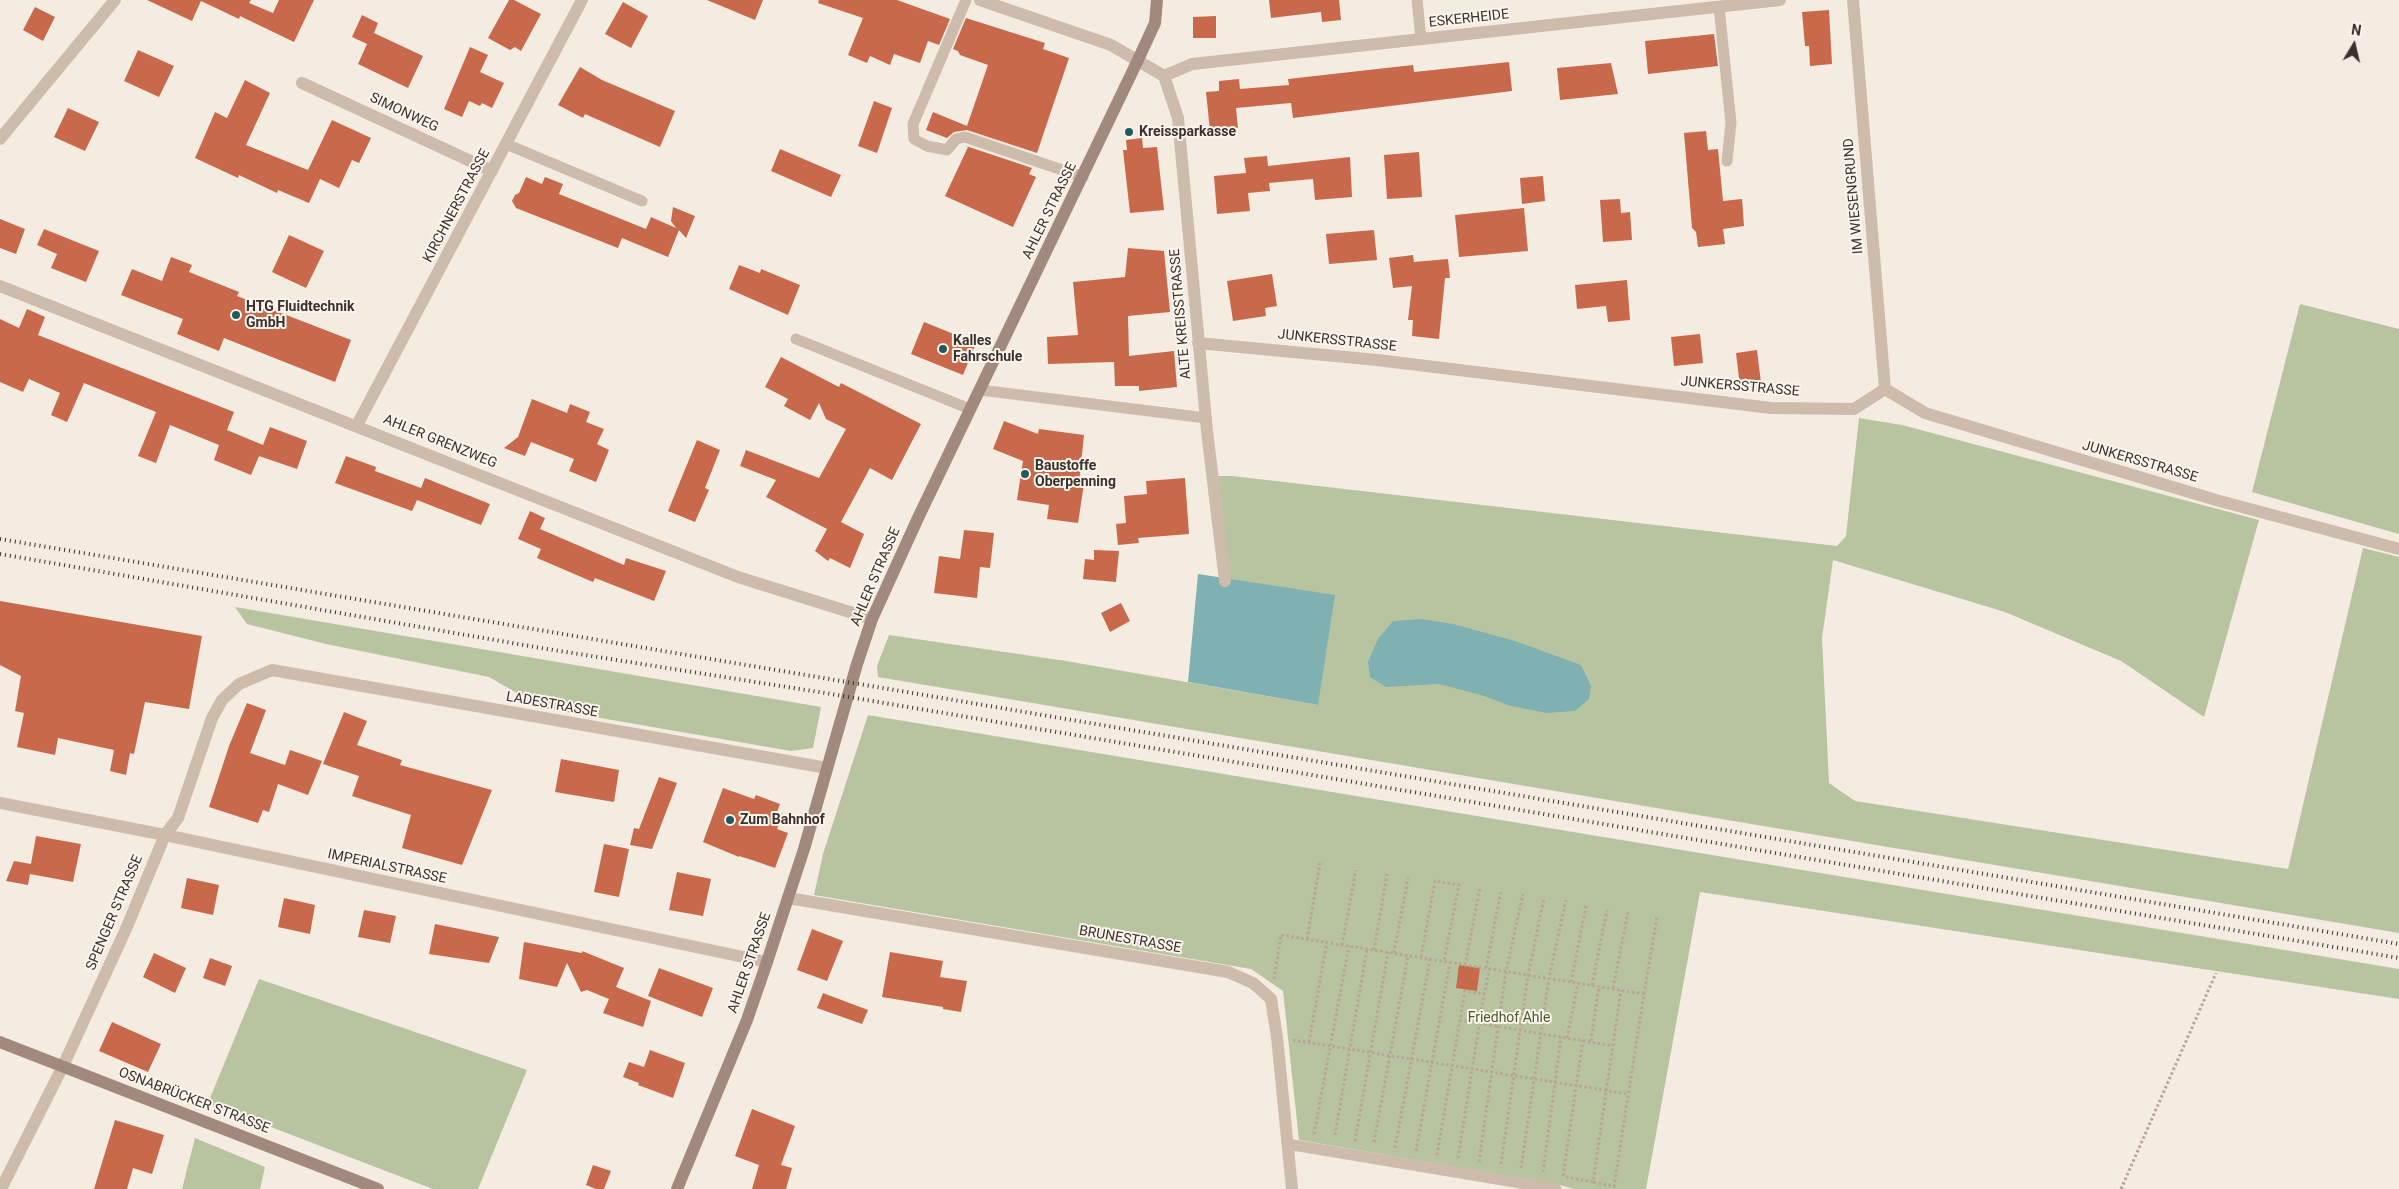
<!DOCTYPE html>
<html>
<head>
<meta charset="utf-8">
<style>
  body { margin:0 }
  #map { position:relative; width:2399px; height:1189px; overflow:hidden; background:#f4ebe1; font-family:Roboto,sans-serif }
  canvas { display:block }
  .north { position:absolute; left:2329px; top:20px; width:50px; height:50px; -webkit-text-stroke:4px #fbf5ee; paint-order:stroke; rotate:9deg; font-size:14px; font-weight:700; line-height:20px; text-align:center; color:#3b302b }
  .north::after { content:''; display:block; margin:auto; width:18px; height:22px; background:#3b302b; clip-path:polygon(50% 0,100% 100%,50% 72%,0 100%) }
</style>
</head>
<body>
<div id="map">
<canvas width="2399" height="1189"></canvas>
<div class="north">N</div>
</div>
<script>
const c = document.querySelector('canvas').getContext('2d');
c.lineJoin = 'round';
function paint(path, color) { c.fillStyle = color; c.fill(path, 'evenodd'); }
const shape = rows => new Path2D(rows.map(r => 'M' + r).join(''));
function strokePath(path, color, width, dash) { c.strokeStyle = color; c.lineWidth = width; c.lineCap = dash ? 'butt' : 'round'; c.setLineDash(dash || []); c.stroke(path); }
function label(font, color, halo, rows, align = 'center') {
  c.font = font + ' Roboto,sans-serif'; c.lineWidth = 4; c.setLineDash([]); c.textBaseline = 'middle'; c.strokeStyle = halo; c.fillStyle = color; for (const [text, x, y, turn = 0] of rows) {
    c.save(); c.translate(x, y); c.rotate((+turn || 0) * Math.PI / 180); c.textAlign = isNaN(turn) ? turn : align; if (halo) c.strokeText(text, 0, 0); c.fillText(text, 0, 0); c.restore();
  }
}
const green = shape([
  [2300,304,2399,329,2399,534,2252,492],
  [1859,418,1902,425,2259,520,2204,717,2121,661,2005,612,1833,560,1822,638,1829,783,1855,801,2288,869,2363,548,2399,557,2399,933,878,677,877,666,889,635,1066,661,1318,705,1228,577,1215,476,1232,476,1837,546,1846,536],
  [235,607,821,707,813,748,791,751,543,708,489,677,326,644,247,624],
  [868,715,2399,969,2399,999,1700,892,1646,1189,1574,1189,1560,1185,1299,1140,1283,991,1251,969,814,895,823,854],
  [259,979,527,1070,478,1189,433,1189,208,1103],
  [195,1138,265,1167,260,1189,182,1189]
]);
const water = shape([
  [1198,574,1335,595,1318,705,1188,682],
  [1421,619,1453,624,1515,641,1581,665,1591,686,1589,699,1575,711,1547,713,1511,706,1481,695,1439,684,1386,687,1370,677,1368,662,1378,639,1393,621]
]);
const building = shape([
  [147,0,251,0,249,3,273,13,279,0,314,0,294,42,240,16,239,19,201,1,192,21],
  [509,0,514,0,541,14,521,51,515,47,510,50,488,38],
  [707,0,763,0,755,20],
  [819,0,897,0,950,19,939,45,928,41,920,63,894,54,890,65,870,56,867,63,848,55,863,18,818,3],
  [1269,0,1339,0,1341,20,1322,22,1321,12,1271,18],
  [623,2,648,16,631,48,605,34],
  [35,7,55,17,43,41,23,30],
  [1829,10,1832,64,1810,66,1809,46,1805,46,1802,12],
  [362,15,378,23,374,33,423,56,408,88,358,64,367,44,352,37],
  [1216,16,1216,38,1193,38,1193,17],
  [966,18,1045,43,1043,49,1069,58,1037,153,967,130,954,132,947,138,926,130,933,112,967,126,988,65,960,55,958,51,953,49],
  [1714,34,1718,66,1648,74,1645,41],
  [470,47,488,55,480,72,504,83,492,108,482,103,480,106,469,101,462,117,444,109],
  [138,50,174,66,159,97,124,81],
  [1509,62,1512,91,1293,118,1291,103,1236,108,1238,128,1210,131,1206,92,1219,91,1219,81,1239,79,1240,89,1289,85,1288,79,1413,65,1414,72],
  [1611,63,1618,94,1560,100,1557,68],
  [580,67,602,80,675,111,660,147,585,114,583,118,558,105],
  [245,80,270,93,246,145,308,170,332,120,371,138,359,163,352,160,339,188,320,179,309,203,278,190,277,193,239,175,238,178,195,158,215,112,227,118],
  [874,101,892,108,877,153,858,146],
  [68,108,99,122,85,151,54,137],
  [1706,131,1708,150,1718,149,1723,201,1742,199,1744,226,1723,229,1725,244,1698,247,1696,232,1692,228,1684,133],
  [1142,138,1143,148,1157,147,1164,210,1130,213,1123,150,1127,150,1126,140],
  [963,145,1032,168,1029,174,1036,177,1013,227,945,196,968,147],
  [780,149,841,175,831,197,771,171],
  [1419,152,1422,197,1387,199,1384,155],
  [1267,156,1268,166,1350,157,1352,197,1315,200,1313,179,1269,183,1270,191,1248,193,1250,211,1217,214,1214,176,1246,173,1244,158],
  [1543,176,1545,201,1522,204,1520,178],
  [526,177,542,184,545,177,563,184,559,194,646,229,651,217,676,228,671,221,673,207,695,216,686,238,679,230,668,257,622,238,618,248,516,208,512,201,515,195,519,193],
  [1620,199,1621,213,1630,212,1632,240,1603,242,1600,200],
  [1524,208,1528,251,1459,257,1455,215],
  [0,219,25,229,16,254,0,248],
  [44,229,99,251,86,282,51,268,57,254,37,245],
  [1374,230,1377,260,1329,264,1326,234],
  [289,235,324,251,306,288,272,272],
  [1128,248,1164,251,1170,312,1128,316,1129,356,1174,351,1177,387,1139,391,1139,386,1115,386,1114,362,1048,364,1047,337,1078,335,1073,282,1125,277],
  [1413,255,1414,262,1448,259,1450,278,1445,278,1439,339,1412,336,1413,320,1408,320,1412,286,1393,288,1389,258],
  [171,257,192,265,189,272,239,292,237,296,351,340,335,382,224,338,219,351,177,334,183,319,121,295,132,269,162,281],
  [739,265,760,273,761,269,800,285,788,315,729,289],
  [1272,274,1277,306,1265,308,1266,316,1233,321,1227,281],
  [1627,280,1630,320,1608,322,1606,306,1577,309,1575,285],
  [27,309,45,317,38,335,234,412,227,430,263,445,270,427,307,441,297,469,259,456,262,449,251,475,214,460,219,445,170,425,156,463,138,456,156,412,84,383,67,422,51,415,60,393,29,379,23,392,0,382,0,319,19,328],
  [924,322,976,343,963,375,911,354],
  [1700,334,1703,363,1674,366,1671,337],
  [1757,350,1761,383,1740,386,1736,353],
  [781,357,839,387,841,383,921,424,892,480,870,468,841,522,864,534,850,568,830,558,828,561,815,551,827,529,766,497,776,480,740,466,746,450,819,478,846,429,826,419,819,403,810,420,784,406,788,399,765,387],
  [532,399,567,413,570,404,590,412,586,422,604,429,597,444,609,450,596,482,569,471,574,459,531,442,525,456,504,448,518,437],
  [1004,421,1038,434,1039,429,1084,435,1079,483,1084,484,1078,523,1047,519,1049,505,1017,500,1023,461,993,449],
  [697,440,720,450,705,488,709,490,695,522,668,511],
  [346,456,376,467,375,471,421,488,425,478,490,504,481,525,417,500,412,511,335,483],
  [1185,478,1189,534,1138,538,1139,543,1118,545,1116,524,1126,523,1124,496,1147,494,1146,481],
  [530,511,545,518,540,529,624,565,626,558,666,571,654,601,595,578,593,582,537,558,541,549,518,539],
  [964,530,994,533,990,568,980,567,977,598,934,593,939,556,960,559],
  [1094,550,1119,551,1116,582,1083,579,1085,559,1094,560],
  [0,601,202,636,189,709,145,702,134,754,130,753,126,775,110,771,114,750,58,738,55,755,17,747,24,713,15,711,21,676,0,665],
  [1121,603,1130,621,1110,632,1101,613],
  [247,703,266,710,250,753,285,765,290,750,322,761,308,795,278,784,269,812,263,810,258,823,209,807,229,746],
  [344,712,367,721,357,745,402,760,400,765,492,790,462,865,402,848,411,815,352,796,359,776,323,764],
  [561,759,619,770,614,802,555,792],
  [659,777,677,783,652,849,630,845,634,828,639,829],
  [723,788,754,799,756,795,780,804,777,812,783,814,777,829,788,833,775,868,752,860,739,856,739,857,703,842],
  [36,836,81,844,73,882,30,874,28,885,6,881,14,861,31,864],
  [604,844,629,849,619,897,594,892],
  [677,872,711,879,703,916,669,910],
  [187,878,219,885,213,915,181,908],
  [284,898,315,905,310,934,278,927],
  [364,910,396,916,390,943,358,937],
  [435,924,499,937,489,963,429,954],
  [812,929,843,941,827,981,797,970],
  [524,942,582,953,582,951,624,968,616,987,651,1001,643,1027,603,1013,609,999,587,990,581,992,567,963,557,987,519,979],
  [890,952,943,961,940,977,967,981,961,1012,943,1009,943,1007,882,997],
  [154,953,186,968,175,993,143,977],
  [210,958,232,966,225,986,203,978],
  [1459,965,1480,968,1477,991,1456,988],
  [659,968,713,988,702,1017,648,996],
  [823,993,868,1010,862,1024,817,1008],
  [112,1022,161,1044,148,1072,99,1051],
  [650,1050,685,1063,673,1098,638,1085,639,1083,623,1077,629,1062,644,1067],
  [752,1109,795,1126,781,1165,792,1168,786,1189,752,1189,759,1165,735,1156],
  [115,1120,164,1135,152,1174,133,1168,127,1189,94,1189],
  [593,1165,611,1171,604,1189,596,1189,586,1185]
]);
const path = shape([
  [1307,939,1320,863],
  [1342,945,1356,870],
  [1374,950,1387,874],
  [1394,953,1408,878],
  [1421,957,1435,881,1459,885,1444,961],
  [1465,965,1480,888],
  [1486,968,1501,891],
  [1490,968,1484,994,1465,991,1460,1020,1613,1046],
  [1274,979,1281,935,1644,994,1614,1186,1593,1182],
  [1571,982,1586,906],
  [1592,985,1607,910],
  [1613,988,1628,912],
  [1644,994,1657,917],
  [1567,1038,1578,983],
  [1293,1040,1628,1094],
  [1591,1041,1599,986],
  [1309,1042,1327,942],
  [1314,1134,1349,946],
  [1335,1135,1367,949],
  [1355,1141,1388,952],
  [1374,1142,1408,956],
  [1395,1148,1430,959],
  [1416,1151,1450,962],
  [1437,1155,1460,1020],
  [1458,1158,1484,994],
  [1479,1162,1506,971,1523,894],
  [1501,1164,1528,975,1544,898],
  [1521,1168,1549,978,1566,900],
  [1543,1172,1561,1037],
  [1563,1176,1583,1040],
  [1566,1177,1593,1182,1621,990],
  [2121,1189,2216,973]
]);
const service = shape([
  [966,0,913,124,914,139,927,146,947,150,956,139,965,137,1083,177],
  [1417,0,1421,39],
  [1719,7,1731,123,1727,161],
  [506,144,642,201],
  [796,339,970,409],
  [980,390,1206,418],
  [1287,1144,1556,1189]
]);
const minor = shape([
  [980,0,1111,45,1164,76,1178,118,1207,431,1225,581],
  [1853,0,1885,389],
  [1164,76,1192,64,1780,0],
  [302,83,492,171],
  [0,139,115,0],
  [0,286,738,577,872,619],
  [1198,343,1377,360,1771,408,1854,409,1885,389],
  [1885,389,1925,413,2216,500,2399,549],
  [357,425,582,0],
  [0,803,165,835,767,962],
  [788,898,1228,972,1253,983,1271,999,1277,1037,1292,1189],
  [63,1066,126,929,165,835,178,818,212,718,222,700,239,684,272,670,827,768]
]);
const tertiary = shape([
  [1,1189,63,1066]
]);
const secondary = shape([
  [0,1042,378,1189],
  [677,1189,747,1020,767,962,804,849,857,664,872,619,918,518,1137,62,1155,23,1157,0]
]);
const rail = shape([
  [0,539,2399,944],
  [0,554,541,648,825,693,2399,958]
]);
const markers = [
  [1129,132,5,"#1f5a5e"],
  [236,315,5,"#1f5a5e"],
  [943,349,5,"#1f5a5e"],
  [1025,474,5,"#1f5a5e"],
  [730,820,5,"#1f5a5e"]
];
const streetNames = [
  ["ESKERHEIDE",1469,19,-6],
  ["SIMONWEG",404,113,25],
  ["IM WIESENGRUND",1854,196,-95],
  ["KIRCHNERSTRASSE",457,206,-62],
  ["AHLER STRASSE",1050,211,-64],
  ["ALTE KREISSTRASSE",1181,314,-95],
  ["JUNKERSSTRASSE",1337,341,6],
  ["JUNKERSSTRASSE",1740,387,5],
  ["AHLER GRENZWEG",440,442,22],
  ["JUNKERSSTRASSE",2140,462,16],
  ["AHLER STRASSE",876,577,-67],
  ["LADESTRASSE",552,705,10],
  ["IMPERIALSTRASSE",387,867,12],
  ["SPENGER STRASSE",115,913,-67],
  ["BRUNESTRASSE",1130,940,10],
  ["AHLER STRASSE",750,963,-71],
  ["OSNABRÜCKER STRASSE",194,1101,21]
];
const poiNames = [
  ["Kreissparkasse",1139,132],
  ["HTG Fluidtechnik",246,307],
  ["GmbH",246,323],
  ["Kalles",953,341],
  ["Fahrschule",953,357],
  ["Baustoffe",1035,466],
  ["Oberpenning",1035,482],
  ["Zum Bahnhof",740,820]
];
const parkNames = [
  ["Friedhof Ahle",1509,1018]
];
paint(green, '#b8c4a0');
paint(water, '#7fb0b2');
paint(building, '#c8694b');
strokePath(path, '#b9a596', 3, [2.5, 2.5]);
strokePath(service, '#cdbbac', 11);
strokePath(minor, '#cdbbac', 12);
strokePath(tertiary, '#cdbbac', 12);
strokePath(secondary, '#a18a7d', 12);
strokePath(rail, '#3b302b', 4, [1, 4]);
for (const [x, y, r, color] of markers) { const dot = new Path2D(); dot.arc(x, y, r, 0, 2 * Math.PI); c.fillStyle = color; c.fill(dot); strokePath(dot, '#fbf5ee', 2); }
label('14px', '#3b302b', '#fbf5ee', streetNames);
label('bold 14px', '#3b302b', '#fbf5ee', poiNames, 'left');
label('14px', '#4a5a2e', '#fbf5ee', parkNames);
</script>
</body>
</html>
